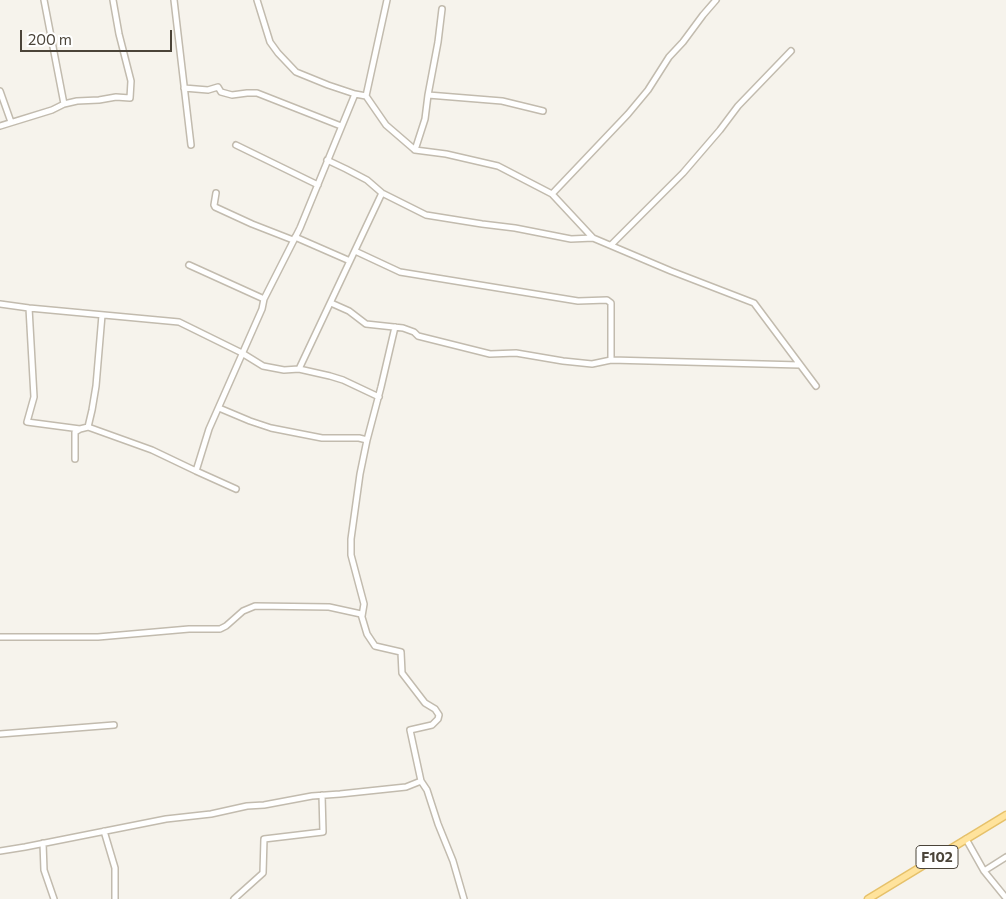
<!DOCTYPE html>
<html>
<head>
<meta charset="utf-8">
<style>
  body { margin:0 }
  #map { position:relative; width:1006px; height:899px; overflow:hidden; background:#f6f3ec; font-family:Commissioner,sans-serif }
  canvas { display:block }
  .scale { position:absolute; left:20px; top:30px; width:152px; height:22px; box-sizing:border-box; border:2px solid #4b4439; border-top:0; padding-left:6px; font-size:15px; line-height:18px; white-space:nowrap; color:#4b4439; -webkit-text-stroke:4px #fff; paint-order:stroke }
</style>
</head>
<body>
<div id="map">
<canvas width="1006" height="899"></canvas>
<div class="scale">200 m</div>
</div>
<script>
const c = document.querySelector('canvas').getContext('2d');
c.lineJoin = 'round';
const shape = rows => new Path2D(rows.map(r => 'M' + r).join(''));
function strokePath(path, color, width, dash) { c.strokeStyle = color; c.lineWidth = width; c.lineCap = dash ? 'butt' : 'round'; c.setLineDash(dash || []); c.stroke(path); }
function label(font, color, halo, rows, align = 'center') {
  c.font = font + ' Commissioner,sans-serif'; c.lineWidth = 5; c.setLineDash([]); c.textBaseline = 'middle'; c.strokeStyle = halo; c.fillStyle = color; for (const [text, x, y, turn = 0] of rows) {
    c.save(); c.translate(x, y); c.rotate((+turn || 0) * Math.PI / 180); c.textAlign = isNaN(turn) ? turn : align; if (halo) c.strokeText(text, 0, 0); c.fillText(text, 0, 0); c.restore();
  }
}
const minor = shape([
  [44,0,64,104],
  [174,0,191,145],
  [257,0,270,42,278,53,296,72,328,85,355,94,366,96,386,125,415,150,446,154,498,166,552,194,593,238,671,271,754,303,816,386],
  [184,88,208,90,218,87,221,92,232,95,247,93,257,93,341,126],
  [0,91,11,122],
  [428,95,502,101,543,111],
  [366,96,387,0],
  [0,126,52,110,64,104,77,101,99,100,116,97,130,98,131,81,119,34,113,0],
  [236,145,318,185],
  [415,150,425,119,428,95,438,42,442,9],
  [327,160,346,169,367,180,382,193,426,215,482,224,515,228,571,239,593,238],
  [216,193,214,205,215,207,252,224,293,240],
  [552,194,628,114,648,90,669,57,683,42,703,15,716,0],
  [295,237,350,261],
  [611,245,683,173,720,130,738,106,791,51],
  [355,251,400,272,578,301,607,300,611,303,611,360],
  [189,265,264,299],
  [331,303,349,311,366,324,403,328,414,332,418,336,490,354,516,353,563,361,592,364,611,360,800,365],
  [0,304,29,308,179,322,242,353,263,366,284,370,299,369,330,376,343,380,379,397],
  [29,308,34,397,27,422,80,429],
  [299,369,382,193],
  [219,408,250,421,271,428,322,438,359,438,367,440],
  [88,427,152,450,196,471],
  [75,459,75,432,80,429,88,427,92,410,96,386,102,315],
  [236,489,196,471,209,429,262,309,264,299,300,228,355,94],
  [362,616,364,604,351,555,351,539,360,474,367,440,381,387,395,327],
  [0,637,98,637,189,629,220,629,226,626,243,611,255,606,329,607,361,614,367,634,375,646,401,652,402,673,425,703,435,709,439,715,438,719,432,725,410,730,421,781,406,787,340,794,312,796,264,805,247,806,211,814,166,819,25,847,0,851],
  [0,734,114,725],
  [421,781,427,790,438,824,453,861,464,899],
  [104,831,115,868,115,899],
  [966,839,984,871,1006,898],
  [43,843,44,870,54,899],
  [984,871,1006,857],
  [234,899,263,873,264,839,323,832,322,795]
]);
const major = shape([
  [868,899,1006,815]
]);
const shields = [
  [937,857,42]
];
const shieldNames = [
  ["F102",937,857]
];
strokePath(minor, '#c2bbae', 8);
strokePath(major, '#e6c16a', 9);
strokePath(minor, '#fff', 5);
strokePath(major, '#ffe39c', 6);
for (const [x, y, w] of shields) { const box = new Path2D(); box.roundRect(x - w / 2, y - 11.5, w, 23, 4); c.fillStyle = '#fff'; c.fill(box); strokePath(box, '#4b4439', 1); }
label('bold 14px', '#4b4439', null, shieldNames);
</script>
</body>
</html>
